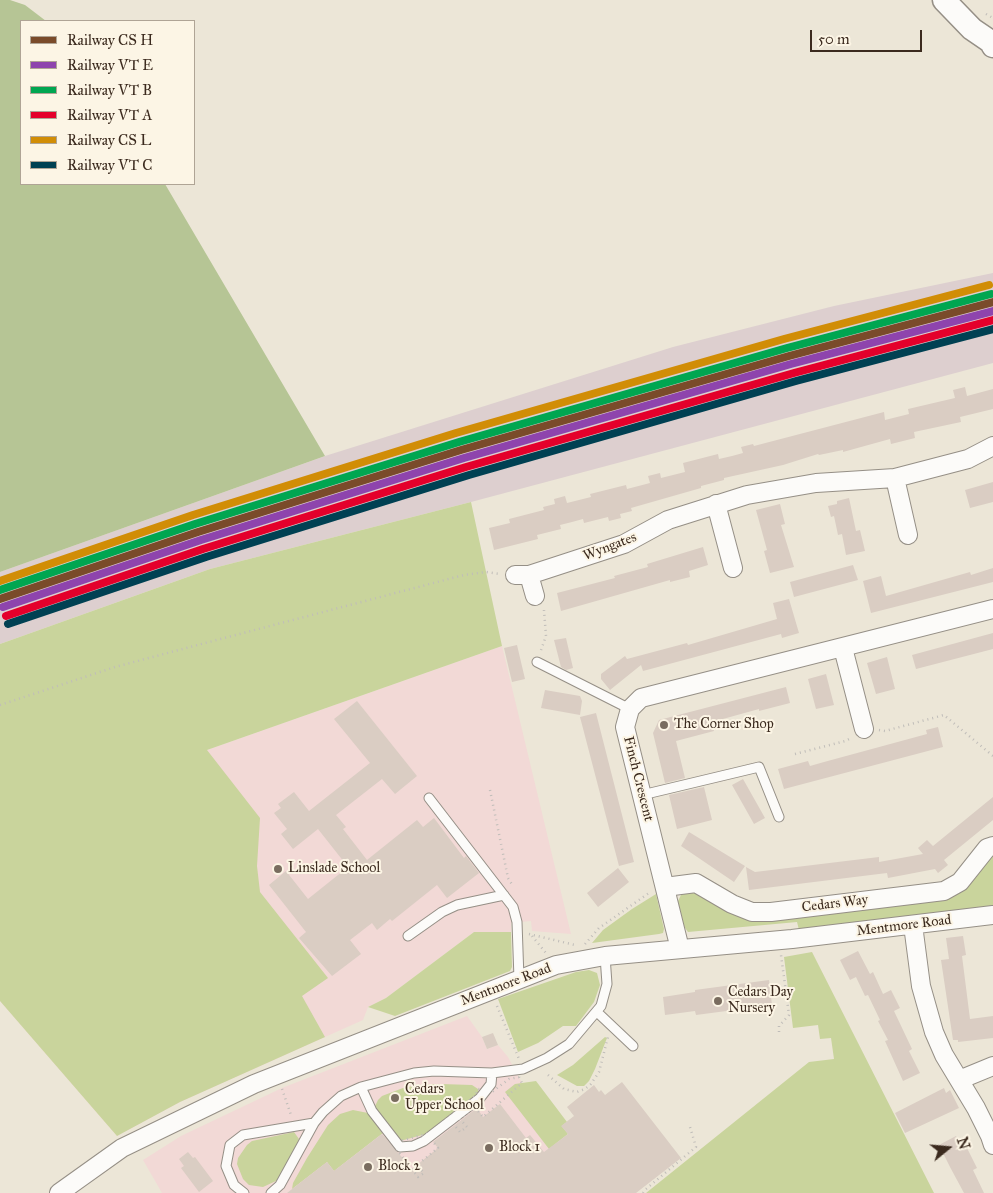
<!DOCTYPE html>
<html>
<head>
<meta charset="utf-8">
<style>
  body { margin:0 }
  #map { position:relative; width:993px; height:1193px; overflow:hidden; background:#ece6d7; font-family:"IM FELL Great Primer",serif }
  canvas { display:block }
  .legend { position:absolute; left:20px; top:20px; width:175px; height:165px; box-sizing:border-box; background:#fcf5e5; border:1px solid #afa495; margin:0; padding:6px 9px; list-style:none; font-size:15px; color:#3b2a1e }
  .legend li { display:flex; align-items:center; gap:10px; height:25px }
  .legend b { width:25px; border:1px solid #afa495 }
  .north { position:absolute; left:923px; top:1123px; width:50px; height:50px; -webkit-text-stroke:4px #fcf5e5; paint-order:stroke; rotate:73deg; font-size:14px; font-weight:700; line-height:20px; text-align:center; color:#3b2a1e }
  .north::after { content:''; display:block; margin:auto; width:18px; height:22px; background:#3b2a1e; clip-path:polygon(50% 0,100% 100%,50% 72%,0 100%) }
  .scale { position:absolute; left:810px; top:30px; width:112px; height:22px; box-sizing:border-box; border:2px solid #3b2a1e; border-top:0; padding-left:6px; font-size:15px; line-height:18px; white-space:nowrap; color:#3b2a1e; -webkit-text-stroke:4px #fcf5e5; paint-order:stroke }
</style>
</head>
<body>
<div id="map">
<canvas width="993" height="1193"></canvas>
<ul class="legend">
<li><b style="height:6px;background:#7a4b2a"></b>Railway CS H</li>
<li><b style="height:6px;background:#8e44ad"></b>Railway VT E</li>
<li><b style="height:6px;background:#00a651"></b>Railway VT B</li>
<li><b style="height:6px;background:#e4002b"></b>Railway VT A</li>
<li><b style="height:6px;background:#d18d06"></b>Railway CS L</li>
<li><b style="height:6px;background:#004153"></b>Railway VT C</li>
</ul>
<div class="north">N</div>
<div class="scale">50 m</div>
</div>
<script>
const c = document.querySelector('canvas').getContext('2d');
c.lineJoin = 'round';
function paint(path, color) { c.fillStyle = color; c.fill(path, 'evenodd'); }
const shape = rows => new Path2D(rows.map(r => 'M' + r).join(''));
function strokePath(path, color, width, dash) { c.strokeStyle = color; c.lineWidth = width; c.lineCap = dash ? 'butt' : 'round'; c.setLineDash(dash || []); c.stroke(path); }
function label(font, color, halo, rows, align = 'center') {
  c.font = font + ' "IM FELL Great Primer",serif'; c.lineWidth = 4; c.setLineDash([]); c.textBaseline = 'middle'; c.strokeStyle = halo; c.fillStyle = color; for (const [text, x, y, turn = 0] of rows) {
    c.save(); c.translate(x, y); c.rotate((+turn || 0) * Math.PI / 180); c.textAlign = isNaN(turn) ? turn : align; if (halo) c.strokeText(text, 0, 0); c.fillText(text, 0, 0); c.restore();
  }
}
const built = shape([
  [502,646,571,934,532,931,531,921,511,923,511,932,474,932,386,998,368,1007,363,1020,180,1102,117,1136,0,1001,0,818,207,750],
  [467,1016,482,1037,487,1049,498,1045,508,1057,555,1144,578,1193,162,1193,143,1160,181,1136,282,1088]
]);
const industrial = shape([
  [993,273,993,363,471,502,210,569,0,644,0,572,325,456,673,347,834,306]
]);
const green = shape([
  [471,502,502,646,207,750,260,818,257,866,260,892,328,978,302,996,325,1037,180,1102,117,1136,0,1001,0,644,210,569],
  [993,849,993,908,799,930,797,922,688,932,680,921,677,903,681,895,686,892,695,890,729,909,938,899],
  [656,894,664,929,663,933,659,934,592,943,603,930,632,909],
  [474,932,511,932,512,967,510,971,395,1016,368,1007,386,998],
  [812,952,934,1193,646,1193,809,1062,834,1059,831,1038,820,1039,818,1025,793,1028,784,957],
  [589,970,597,973,600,985,594,1002,576,1026,563,1026,538,1043,518,1052,498,999,576,972],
  [605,1037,607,1038,595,1069,589,1081,584,1086,577,1086,557,1075,573,1065],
  [536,1081,567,1122,562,1126,568,1134,549,1149,505,1092,515,1084],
  [441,1084,472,1085,478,1089,478,1093,430,1133,400,1141,378,1113,375,1106,378,1100,382,1096,403,1088,419,1085],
  [353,1110,368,1113,383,1133,334,1171,327,1162,292,1189,293,1183,307,1158,328,1125,340,1114],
  [294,1132,299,1139,286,1168,276,1181,263,1187,249,1185,243,1179,237,1164,238,1158,247,1145,252,1141]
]);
const forest = shape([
  [0,0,10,0,25,5,46,21,21,21,21,184,165,184,325,456,0,572]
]);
const building = shape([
  [965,387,967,396,993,389,993,409,960,417,961,422,914,432,915,438,891,444,890,439,843,452,843,450,819,455,818,454,783,465,724,478,724,480,701,486,701,488,631,508,632,511,620,514,621,518,609,521,608,517,584,523,583,519,572,522,560,525,561,529,537,535,538,539,494,550,489,528,510,523,509,519,544,510,543,507,555,504,554,499,565,496,567,503,591,497,590,494,626,485,627,489,650,483,648,476,660,473,661,478,685,472,683,463,718,454,719,459,732,456,743,453,741,447,753,444,754,446,884,412,885,420,909,414,908,409,955,398,953,390],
  [993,482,993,502,970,508,965,490],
  [849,498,856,531,860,530,865,551,846,555,842,534,838,535,834,516,831,517,828,506,837,504,837,501],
  [780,504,785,524,781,525,794,567,770,573,764,551,767,550,756,510],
  [703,547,708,565,689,571,690,577,670,582,670,580,561,611,557,593,615,578,614,576,648,567,647,564],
  [853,565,858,580,794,597,790,582],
  [993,568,993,582,871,613,863,581,881,576,886,596,970,572,971,575],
  [789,599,799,633,782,638,781,634,643,671,641,665,610,690,601,679,601,674,625,656,627,659,687,643,688,645,777,619,773,603],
  [993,633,993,649,916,669,912,655],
  [566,638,573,668,566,670,561,667,554,640],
  [517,645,525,679,512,682,504,648],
  [887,657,895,689,876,694,867,663],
  [826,674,834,705,816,709,808,679],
  [786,687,790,703,759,711,759,709,712,722,714,731,676,741,685,778,665,783,653,733,659,720],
  [545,690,580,696,582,701,580,715,541,708],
  [357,701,417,776,395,794,382,779,336,815,346,827,343,829,367,860,417,820,423,827,434,818,464,858,466,856,479,873,447,898,437,885,392,921,390,919,377,930,372,923,350,940,361,954,332,976,299,938,306,932,269,885,286,871,308,899,348,867,318,829,293,849,281,834,287,829,274,813,281,808,278,804,294,792,309,811,370,763,334,719],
  [596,713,634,862,619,866,580,717],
  [938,727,943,747,784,789,778,769,808,761,810,766,824,762,927,734,926,730],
  [743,779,765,818,754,824,732,785],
  [704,787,712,820,677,829,669,795],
  [993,797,993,820,944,860,948,865,938,873,935,869,888,878,887,873,749,890,746,867,755,872,879,857,879,862,923,854,918,848,927,840,933,846],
  [689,832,745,866,734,882,681,846],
  [618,868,629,882,598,907,587,893],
  [963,936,966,955,962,956,970,1019,993,1016,993,1038,958,1042,958,1040,953,1040,941,960,949,959,946,938],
  [858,951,870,974,873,972,883,994,891,990,900,1008,894,1011,912,1049,909,1051,920,1073,903,1081,885,1041,888,1040,878,1021,880,1020,868,995,865,996,856,977,850,980,840,960],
  [769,980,772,1005,696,1015,695,1011,665,1015,663,997,695,992,695,990],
  [493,1033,498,1045,487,1049,482,1037],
  [622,1082,681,1158,636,1193,287,1193,327,1162,334,1171,382,1134,412,1169,438,1148,433,1142,477,1108,483,1117,500,1104,526,1138,530,1135,544,1152,568,1134,561,1126,574,1116,567,1107,594,1085,599,1092,601,1090,605,1095],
  [944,1088,946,1093,950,1090,959,1108,905,1133,895,1113],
  [956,1136,962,1148,966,1146,977,1168,973,1170,984,1193,964,1193,950,1167,939,1145],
  [188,1152,193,1158,195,1157,213,1181,199,1192,181,1168,184,1166,179,1159]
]);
const path = shape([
  [986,14,993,18],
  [541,650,546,636,544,610],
  [0,705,115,667,190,647,464,575,486,572,500,574],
  [879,730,885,731,944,715,993,756],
  [795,754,845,741,851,738],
  [490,790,508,878,513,886],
  [529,934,575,945],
  [532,936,546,953],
  [585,944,599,928,649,893],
  [497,1006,519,1059],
  [779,1032,779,1026,789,1015,781,955],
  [548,1075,564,1089,577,1092,585,1089,591,1084,599,1072,608,1037],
  [519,1077,522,1083,483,1117,475,1107,460,1119,467,1127,460,1132,452,1122,431,1139,438,1148,417,1165,424,1173,418,1177,394,1146,400,1141,430,1133,475,1096,478,1089,492,1092,509,1079,519,1077],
  [282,1089,291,1115],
  [643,1193,646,1189,696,1147,690,1127]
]);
const service = shape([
  [537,662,630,709],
  [642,795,759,767,779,817],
  [429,798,513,907,517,922,519,979],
  [408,936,442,912,457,905,504,895],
  [597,1012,633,1046],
  [361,1087,372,1111,400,1147,413,1146,424,1141,480,1098,491,1084,492,1073],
  [244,1193,234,1185,226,1166,230,1145,243,1135,314,1123],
  [271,1193,280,1185,314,1123,323,1112,341,1096,361,1087,414,1073,434,1071,492,1073,523,1069,547,1058,569,1044,601,1006,607,984,605,956]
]);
const minor = shape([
  [895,478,908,535],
  [716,504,733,568],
  [515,575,529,575,624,544,668,520,747,495,816,483,895,478,968,459,993,446],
  [529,575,535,596],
  [843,648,864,729],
  [665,887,696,883,732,904,752,912,771,912,944,891,960,882,987,848,993,846],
  [913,925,921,986,934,1032,944,1055,976,1108,990,1136,993,1145],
  [680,949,625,727,630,709,641,698,993,609],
  [959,1080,993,1066],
  [59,1193,122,1148,254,1084,556,965,605,956,792,939,993,915]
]);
const tertiary = shape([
  [944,0,972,29,991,42,993,46]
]);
const rail1 = shape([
  [0,599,198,532,461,450,789,356,993,302]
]);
const rail2 = shape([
  [3,607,201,540,464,458,791,364,993,311]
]);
const rail3 = shape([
  [0,590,195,524,459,442,787,348,991,294]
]);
const rail4 = shape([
  [6,616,203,549,466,467,794,373,993,320]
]);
const rail5 = shape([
  [0,581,193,515,456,433,784,339,989,285]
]);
const rail6 = shape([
  [8,624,206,557,469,475,796,381,993,329]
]);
const markers = [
  [664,725,5,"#796c5f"],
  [278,869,5,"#796c5f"],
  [718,1001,5,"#796c5f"],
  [395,1098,5,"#796c5f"],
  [489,1148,5,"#796c5f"],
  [368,1167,5,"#796c5f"]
];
const streetNames = [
  ["Wyngates",610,547,-21],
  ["Finch Crescent",638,779,76],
  ["Cedars Way",835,904,-7],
  ["Mentmore Road",904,926,-7],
  ["Mentmore Road",506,985,-21]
];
const poiNames = [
  ["The Corner Shop",674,725],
  ["Linslade School",288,869],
  ["Cedars Day",728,993],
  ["Nursery",728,1009],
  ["Cedars",405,1090],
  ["Upper School",405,1106],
  ["Block 1",499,1148],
  ["Block 2",378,1167]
];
paint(built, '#f2d9d6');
paint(industrial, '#ddcfcf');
paint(green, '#c9d49c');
paint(forest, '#b6c595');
paint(building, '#dacdc3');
strokePath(service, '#958f86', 11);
strokePath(minor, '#958f86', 20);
strokePath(tertiary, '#958f86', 25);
strokePath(path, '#c0bdb9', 2.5, [1, 4]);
strokePath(service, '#fcfbf9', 9);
strokePath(minor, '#fcfbf9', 18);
strokePath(tertiary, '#fcfbf9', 22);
strokePath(rail1, '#7a4b2a', 8);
strokePath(rail2, '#8e44ad', 8);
strokePath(rail3, '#00a651', 8);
strokePath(rail4, '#e4002b', 8);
strokePath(rail5, '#d18d06', 8);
strokePath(rail6, '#004153', 8);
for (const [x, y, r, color] of markers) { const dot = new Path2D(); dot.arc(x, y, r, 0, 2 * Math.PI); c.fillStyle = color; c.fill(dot); strokePath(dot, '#fcf5e5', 2); }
label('14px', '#3b2a1e', '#fcf5e5', streetNames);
label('14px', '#3b2a1e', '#fcf5e5', poiNames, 'left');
</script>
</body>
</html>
